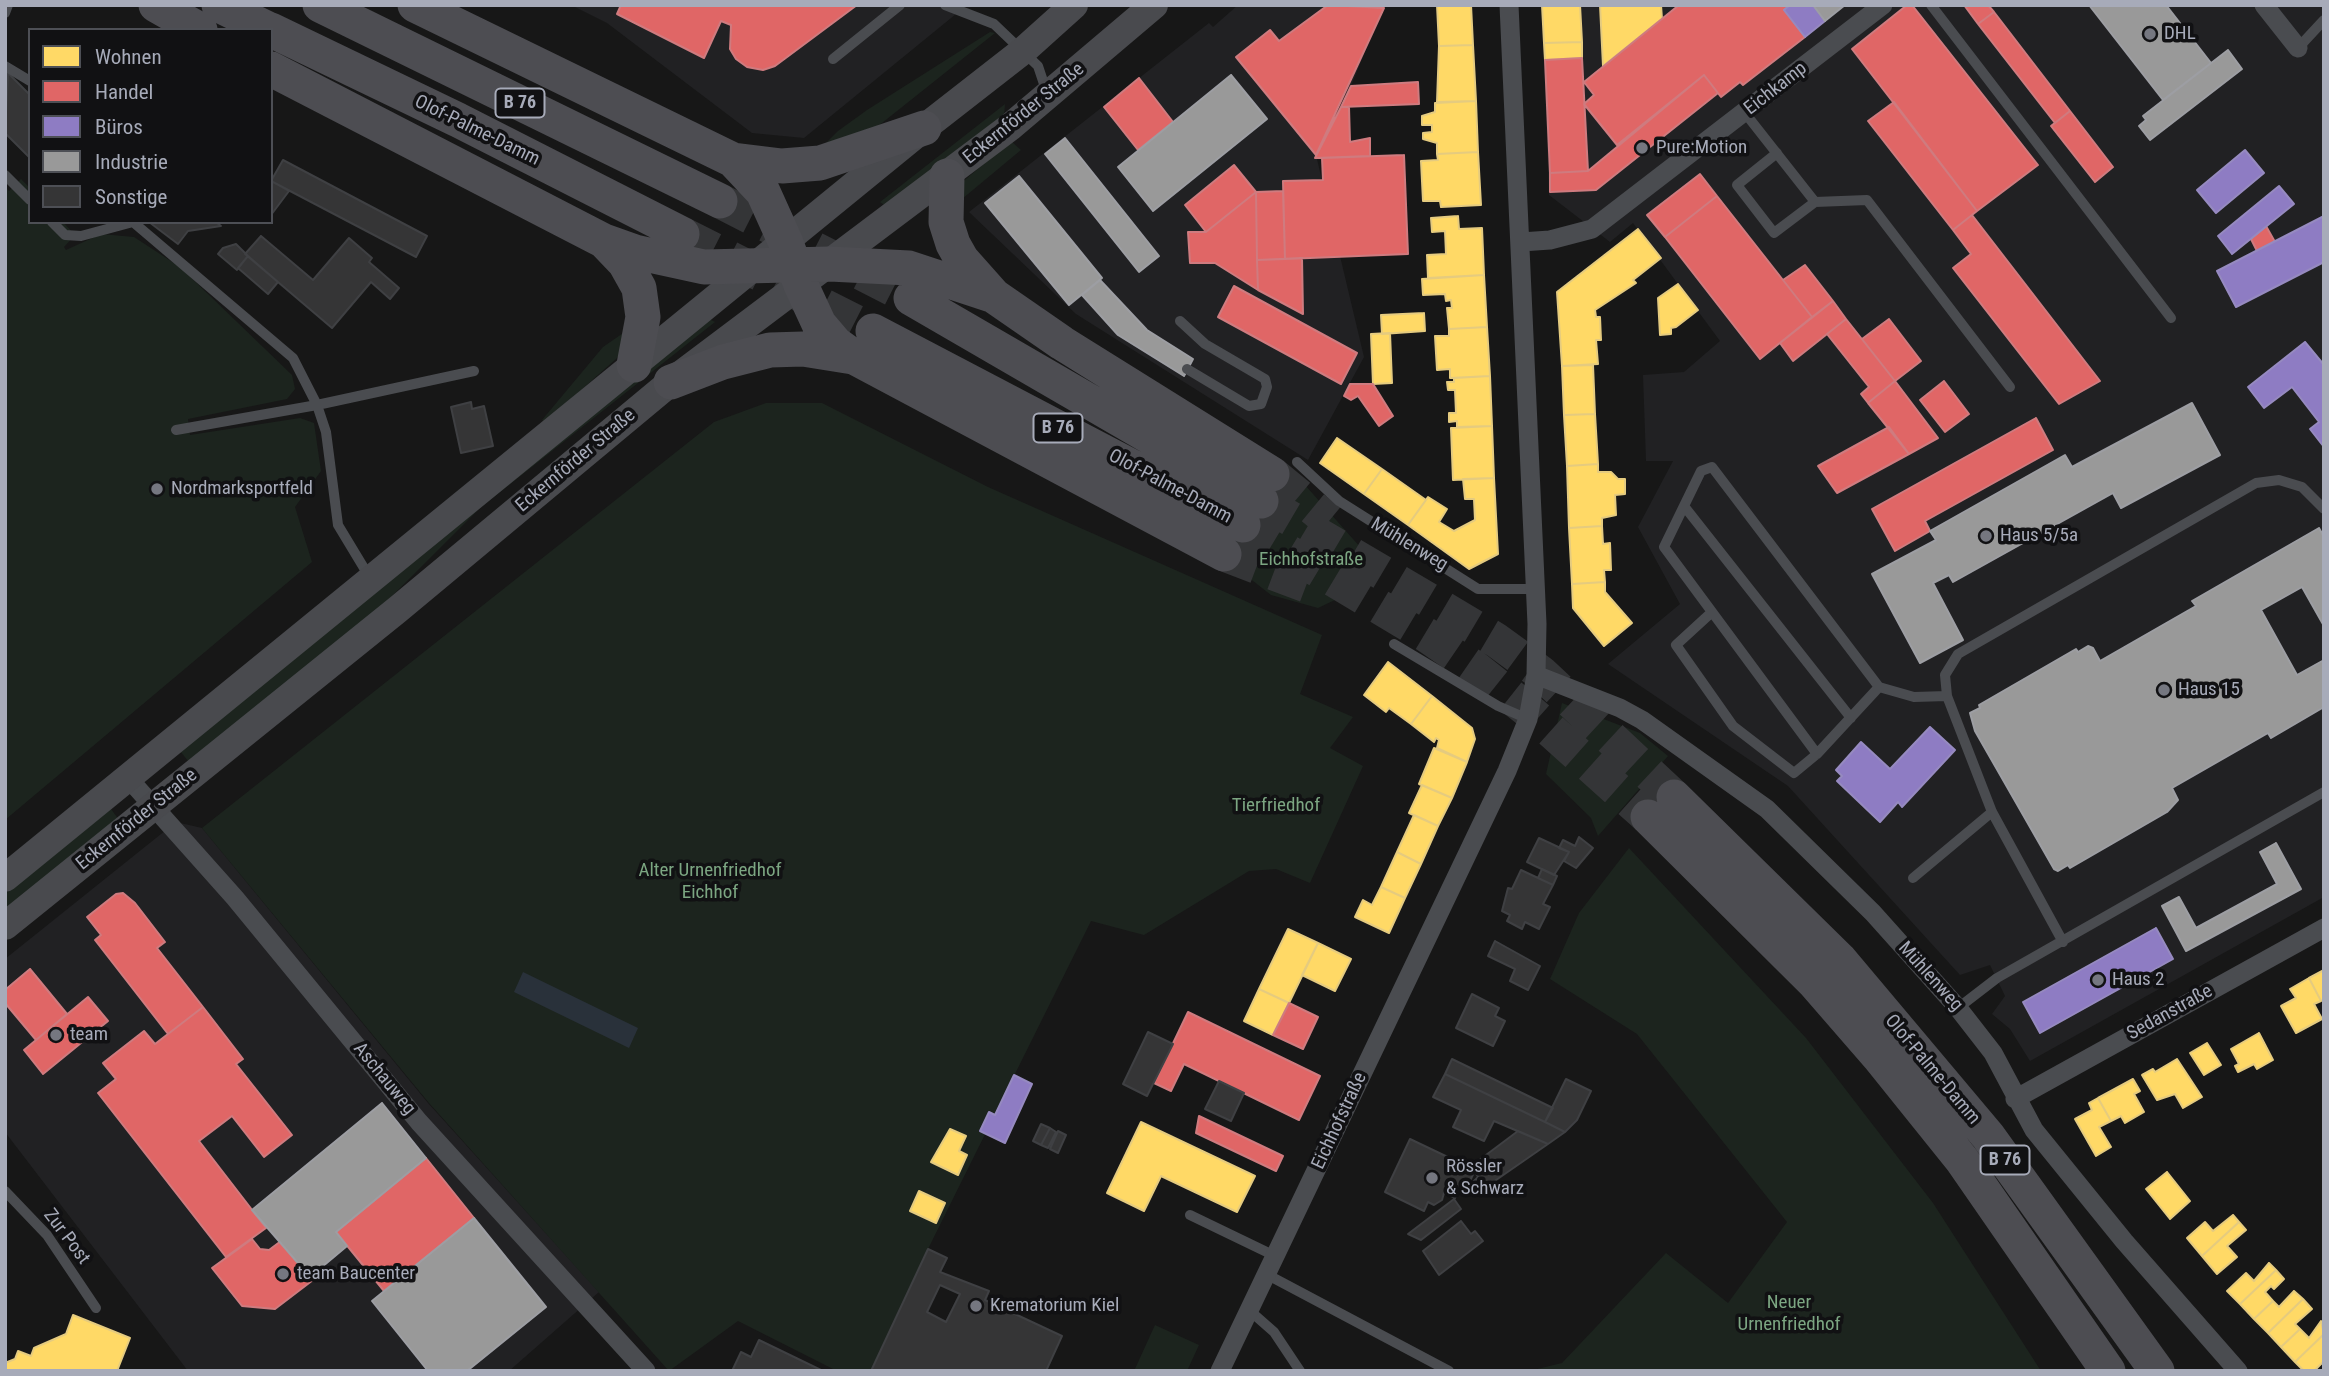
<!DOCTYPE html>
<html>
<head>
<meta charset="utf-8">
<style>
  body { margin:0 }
  #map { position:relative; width:2329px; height:1376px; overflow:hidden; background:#171717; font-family:"Roboto Condensed",sans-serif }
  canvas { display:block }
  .frame { position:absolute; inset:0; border:7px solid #a7abb9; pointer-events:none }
  .legend { position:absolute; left:28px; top:28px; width:245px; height:196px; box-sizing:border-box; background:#111113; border:2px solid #4d4f55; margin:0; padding:9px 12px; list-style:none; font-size:21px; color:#a7abb9 }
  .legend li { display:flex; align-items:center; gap:14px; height:35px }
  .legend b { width:35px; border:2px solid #4d4f55 }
</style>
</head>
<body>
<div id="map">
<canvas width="2329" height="1376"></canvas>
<div class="frame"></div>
<ul class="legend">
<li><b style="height:19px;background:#ffd966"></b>Wohnen</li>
<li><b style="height:19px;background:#e06666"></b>Handel</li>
<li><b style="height:19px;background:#8e7cc3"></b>Büros</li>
<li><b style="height:19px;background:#999"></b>Industrie</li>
<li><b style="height:19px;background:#353536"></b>Sonstige</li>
</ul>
</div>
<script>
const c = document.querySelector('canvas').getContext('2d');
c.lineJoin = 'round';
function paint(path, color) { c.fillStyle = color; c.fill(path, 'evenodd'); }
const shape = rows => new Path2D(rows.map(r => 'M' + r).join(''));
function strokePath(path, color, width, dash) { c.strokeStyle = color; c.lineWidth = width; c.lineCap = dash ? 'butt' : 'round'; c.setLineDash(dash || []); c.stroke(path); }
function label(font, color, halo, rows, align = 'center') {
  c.font = font + ' "Roboto Condensed",sans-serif'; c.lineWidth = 7; c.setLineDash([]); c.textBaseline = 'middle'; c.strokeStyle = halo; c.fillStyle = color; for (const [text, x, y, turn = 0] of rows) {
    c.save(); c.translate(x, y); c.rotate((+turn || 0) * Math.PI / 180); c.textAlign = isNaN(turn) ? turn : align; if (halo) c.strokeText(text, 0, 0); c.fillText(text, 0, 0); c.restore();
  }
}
const built = shape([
  [571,5,967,5,804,138,752,133,607,23],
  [1238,5,1384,5,1351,86,1316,155,1364,357,1308,460,1076,314,969,212,1209,23,1213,27],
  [1542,5,2324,5,2324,897,2030,1061,2010,1029,1992,1014,2005,996,1990,965,1960,975,1788,786,1608,664,1680,604,1638,527,1673,461,1646,461,1643,375,1684,372,1720,341,1633,223,1610,242,1549,195],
  [176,822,202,828,428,1103,599,1292,509,1371,188,1371,5,1132,5,959]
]);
const green = shape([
  [990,32,995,33,882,123,866,133,821,148,838,131,867,110],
  [1005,104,1004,117,887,207,880,202],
  [1011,141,1021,150,956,204,960,184],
  [21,179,30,188,30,222,63,222,75,235,64,247,66,250,101,234,134,237,180,267,292,375,295,389,287,399,188,419,190,435,300,418,314,423,321,471,295,507,312,562,5,820,5,187,9,191],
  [707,318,715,322,480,508,384,604,189,762,180,751],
  [629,329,624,350,616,359,545,422,542,420,603,347],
  [766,403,822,403,988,487,1322,635,1300,694,1353,717,1330,748,1363,766,1310,883,1276,869,1249,871,1144,935,1091,921,928,1249,871,1371,837,1371,738,1321,669,1371,429,1103,202,828,714,422],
  [1305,485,1369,557,1358,589,1318,608,1271,595,1248,577],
  [1562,703,1640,733,1668,756,1598,836,1591,818,1546,774],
  [111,809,119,820,5,911,5,894],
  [1629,848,1806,1038,1933,1203,2041,1371,1529,1371,1562,1363,1666,1253,1728,1303,1787,1222,1637,1034,1550,979,1579,913],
  [1155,1325,1199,1345,1187,1371,1134,1371]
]);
const water = shape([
  [523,972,638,1028,629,1048,514,992]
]);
const homes = shape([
  [1437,5,1471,5,1473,45,1439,46,1437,5],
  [1542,5,1580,5,1582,42,1544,43,1542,5],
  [1600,5,1661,5,1662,19,1603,66,1600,5],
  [1582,42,1582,58,1545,60,1544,43,1582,42],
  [1473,45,1476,101,1437,102,1439,46,1473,45],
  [1476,101,1478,152,1437,154,1437,143,1423,139,1423,133,1432,132,1432,125,1422,125,1422,116,1435,112,1435,103,1476,101],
  [1478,152,1481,205,1441,207,1440,201,1423,201,1421,161,1438,160,1437,154,1478,152],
  [1458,216,1459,229,1482,228,1484,275,1428,278,1427,255,1446,254,1445,231,1432,232,1431,218,1458,216],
  [1638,229,1661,258,1633,280,1636,283,1595,310,1596,317,1600,317,1601,340,1596,340,1598,364,1562,366,1557,292,1638,229],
  [1484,275,1487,327,1449,329,1447,308,1452,308,1451,300,1446,301,1445,294,1423,295,1422,279,1484,275],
  [1678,284,1698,310,1676,327,1671,328,1671,334,1660,335,1658,298,1678,284],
  [1424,313,1425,331,1382,334,1381,315,1424,313],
  [1487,327,1490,376,1450,378,1450,369,1437,370,1435,336,1449,336,1449,329,1487,327],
  [1390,333,1392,383,1373,384,1371,334,1390,333],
  [1593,365,1595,414,1564,415,1562,366,1593,365],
  [1490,376,1492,426,1457,427,1457,421,1449,422,1449,413,1456,413,1455,390,1448,390,1447,382,1454,382,1454,378,1490,376],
  [1595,414,1598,464,1567,466,1564,415,1595,414],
  [1492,426,1494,478,1453,480,1451,428,1492,426],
  [1337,438,1382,469,1364,494,1320,463,1337,438],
  [1598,464,1598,472,1611,472,1618,479,1625,479,1625,494,1615,495,1616,515,1602,518,1602,526,1569,528,1567,466,1598,464],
  [1382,469,1426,500,1408,525,1364,494,1382,469],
  [1494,478,1498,554,1469,569,1408,525,1428,497,1447,509,1439,522,1454,531,1475,520,1474,499,1465,499,1463,479,1494,478],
  [1602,526,1603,544,1610,543,1611,570,1604,570,1605,582,1572,584,1569,528,1602,526],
  [1605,582,1605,592,1632,623,1604,646,1573,608,1572,584,1605,582],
  [1388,662,1432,696,1411,724,1389,708,1386,712,1364,695,1388,662],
  [1432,696,1472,728,1475,739,1467,762,1437,748,1439,740,1436,738,1434,742,1411,724,1432,696],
  [1434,748,1467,762,1452,798,1419,784,1434,748],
  [1422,785,1452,798,1438,826,1409,813,1422,785],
  [1414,815,1438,826,1421,864,1397,852,1414,815],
  [1397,852,1421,864,1405,898,1381,887,1397,852],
  [1381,887,1405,898,1389,933,1355,917,1363,900,1372,905,1381,887],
  [1288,929,1318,943,1289,1003,1259,989,1288,929],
  [1318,943,1351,959,1335,991,1302,975,1318,943],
  [2324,970,2324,999,2321,1001,2309,978,2324,970],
  [2309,978,2321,1001,2314,1004,2322,1019,2296,1033,2281,1006,2296,998,2290,989,2309,978],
  [1259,989,1289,1003,1273,1035,1244,1021,1259,989],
  [2259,1033,2273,1060,2257,1069,2254,1064,2238,1072,2235,1066,2239,1064,2231,1049,2259,1033],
  [2207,1043,2221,1065,2204,1075,2190,1053,2207,1043],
  [2177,1059,2202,1097,2183,1108,2175,1094,2157,1100,2142,1075,2153,1069,2155,1072,2177,1059],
  [2133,1079,2140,1091,2134,1094,2144,1112,2125,1123,2121,1116,2111,1121,2098,1098,2133,1079],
  [2098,1098,2111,1121,2099,1127,2111,1147,2096,1156,2075,1119,2092,1110,2089,1103,2098,1098],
  [1141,1122,1255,1176,1237,1212,1161,1176,1144,1211,1107,1193,1141,1122],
  [950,1129,966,1136,959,1151,967,1155,958,1175,931,1162,950,1129],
  [2167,1172,2190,1201,2170,1219,2146,1189,2167,1172],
  [919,1191,945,1203,936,1223,910,1211,919,1191],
  [2233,1215,2239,1222,2202,1256,2187,1238,2205,1222,2213,1231,2233,1215],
  [2239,1222,2246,1230,2227,1246,2237,1257,2217,1274,2202,1256,2239,1222],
  [2269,1263,2276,1270,2240,1304,2227,1291,2246,1273,2254,1281,2269,1263],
  [2276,1270,2284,1279,2274,1289,2271,1286,2265,1292,2273,1301,2254,1319,2240,1304,2276,1270],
  [2294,1291,2303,1299,2268,1333,2254,1319,2273,1301,2279,1307,2294,1291],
  [2303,1299,2312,1309,2295,1324,2300,1329,2281,1347,2268,1333,2303,1299],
  [73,1315,130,1338,117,1371,5,1371,5,1363,15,1359,18,1351,31,1356,34,1348,66,1334,73,1315],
  [2321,1321,2324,1334,2295,1362,2281,1347,2300,1329,2309,1338,2321,1321],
  [2324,1334,2324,1361,2314,1371,2304,1371,2295,1362,2324,1334]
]);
const shops = shape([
  [621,5,857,5,775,66,763,70,747,67,736,59,730,49,731,25,721,21,704,58,617,14,621,5],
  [1328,5,1384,8,1316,155,1236,57,1270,30,1279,41,1328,5],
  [1679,5,1790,5,1784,10,1805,37,1743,85,1740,82,1721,97,1704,75,1617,145,1584,104,1594,95,1584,82,1679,5],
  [1907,5,1912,5,2038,165,1977,211,1852,49,1907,5],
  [1964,5,1988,5,1994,12,1978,24,1964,5],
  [1994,12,2070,111,2055,123,1978,24,1994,12],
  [1582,58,1588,171,1550,173,1545,60,1582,58],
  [1704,75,1718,93,1596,190,1550,192,1550,173,1588,171,1704,75],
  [1139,78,1173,122,1138,150,1104,107,1139,78],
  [1418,82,1419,104,1341,107,1351,86,1418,82],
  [1894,102,1977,211,1953,230,1868,121,1894,102],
  [1341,107,1349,107,1350,142,1370,138,1370,156,1315,158,1341,107],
  [2070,111,2113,167,2095,182,2051,126,2070,111],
  [1404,155,1408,254,1285,259,1283,181,1323,180,1322,158,1404,155],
  [1234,165,1256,192,1206,232,1185,205,1234,165],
  [1700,174,1717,196,1665,237,1647,215,1700,174],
  [1283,191,1285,259,1257,260,1256,192,1283,191],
  [1256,192,1257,260,1258,290,1215,263,1190,263,1188,232,1206,232,1256,192],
  [1717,196,1812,317,1760,359,1665,237,1717,196],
  [1972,215,2100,381,2059,404,1953,268,1971,254,1953,230,1972,215],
  [2266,226,2275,242,2257,251,2251,239,2266,226],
  [1302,258,1303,314,1258,290,1257,260,1302,258],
  [1805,265,1833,301,1812,317,1783,280,1805,265],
  [1234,286,1357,353,1341,384,1218,317,1234,286],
  [1833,301,1846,319,1793,361,1780,343,1833,301],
  [1846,319,1895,381,1868,403,1861,394,1869,387,1827,334,1846,319],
  [1889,319,1921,361,1895,381,1862,339,1889,319],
  [1895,381,1938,438,1909,454,1868,403,1895,381],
  [1944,381,1969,414,1945,432,1920,400,1944,381],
  [1350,384,1373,384,1393,416,1379,426,1358,396,1351,400,1344,396,1350,384],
  [2036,418,2053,450,1925,521,1930,531,1895,551,1872,509,2036,418],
  [1889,427,1909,454,1837,493,1818,466,1889,427],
  [123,893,135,903,165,942,157,948,203,1007,168,1034,95,940,101,935,87,917,116,894,123,893],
  [30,969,67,1014,36,1040,5,1003,5,990,30,969],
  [88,997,108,1021,43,1074,24,1050,88,997],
  [1289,1003,1318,1017,1303,1049,1273,1035,1289,1003],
  [203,1007,243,1059,236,1064,292,1135,264,1157,232,1116,199,1141,266,1228,226,1257,98,1093,116,1079,103,1063,144,1031,155,1044,203,1007],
  [1188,1012,1320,1076,1299,1120,1184,1064,1171,1091,1154,1083,1188,1012],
  [1199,1116,1283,1156,1276,1171,1196,1133,1199,1116],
  [426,1158,474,1218,384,1291,336,1232,426,1158],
  [252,1239,260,1249,269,1250,281,1241,313,1280,275,1309,242,1306,212,1268,252,1239]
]);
const offices = shape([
  [1790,5,1813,5,1825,21,1805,37,1784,10,1790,5],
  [2245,150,2264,173,2216,213,2197,190,2245,150],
  [2279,186,2294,204,2232,254,2218,236,2279,186],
  [2324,216,2324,262,2236,307,2217,271,2324,216],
  [2305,342,2324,365,2324,447,2310,429,2319,422,2292,387,2264,408,2248,387,2305,342],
  [1930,727,1955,750,1902,807,1898,802,1880,822,1837,781,1842,776,1836,770,1861,742,1890,769,1930,727],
  [2156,928,2173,959,2040,1033,2023,1002,2156,928],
  [1014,1075,1032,1084,1005,1143,980,1131,989,1112,995,1115,1014,1075]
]);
const industry = shape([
  [1813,5,1845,5,1825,21,1813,5],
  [2089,5,2166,5,2211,63,2163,100,2089,5],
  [2228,50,2242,69,2150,140,2139,126,2146,120,2143,116,2228,50],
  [1231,75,1267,119,1153,211,1118,167,1231,75],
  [1065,138,1159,256,1139,272,1045,154,1065,138],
  [1019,176,1102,278,1069,305,985,203,1019,176],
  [1100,280,1147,330,1193,359,1184,376,1118,335,1082,295,1100,280],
  [2192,403,2220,455,2121,508,2113,493,1953,582,1949,575,1933,583,1963,640,1920,663,1872,574,1936,540,1930,531,2065,455,2072,467,2192,403],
  [2319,528,2324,537,2324,626,2302,587,2261,610,2297,675,2324,660,2324,707,2271,738,2268,733,2172,788,2178,800,2167,812,2070,868,2068,865,2058,871,2054,869,1975,731,1970,713,1980,708,1979,705,2076,649,2078,652,2088,646,2093,648,2100,661,2196,606,2192,601,2319,528],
  [2276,843,2301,889,2186,951,2162,906,2179,897,2196,928,2277,884,2260,852,2276,843],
  [382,1103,426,1158,336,1232,347,1246,310,1277,252,1210,382,1103],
  [474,1218,546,1307,467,1371,428,1371,372,1301,474,1218]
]);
const building = shape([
  [8,73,30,95,30,158,5,133,8,73],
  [283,160,427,236,416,257,271,181,283,160],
  [271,181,289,191,271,215,271,181],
  [149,222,216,222,221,226,188,231,178,244,149,222],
  [261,236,313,280,349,238,372,258,369,262,399,288,390,299,371,282,332,328,245,254,261,236],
  [236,244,248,256,237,270,218,254,223,248,236,244],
  [248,256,278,282,268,294,238,268,248,256],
  [471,402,472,409,484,406,493,446,461,453,451,407,471,402],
  [1579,837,1593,848,1576,868,1564,861,1569,852,1559,848,1563,840,1575,846,1579,837],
  [1539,838,1569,852,1554,875,1527,862,1539,838],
  [1542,869,1557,876,1553,885,1538,878,1542,869],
  [1521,870,1553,885,1543,904,1550,907,1539,929,1525,922,1522,929,1507,921,1510,915,1502,911,1508,888,1512,889,1521,870],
  [1495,941,1540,966,1528,990,1510,981,1515,969,1488,956,1495,941],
  [1472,994,1499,1008,1495,1016,1505,1021,1493,1046,1456,1028,1472,994],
  [1148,1032,1173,1044,1147,1096,1123,1084,1148,1032],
  [1452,1059,1553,1108,1545,1122,1445,1074,1452,1059],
  [1445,1074,1545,1122,1565,1132,1548,1144,1494,1121,1484,1141,1453,1127,1461,1110,1433,1097,1445,1074],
  [1566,1079,1591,1091,1577,1120,1565,1132,1545,1122,1566,1079],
  [1219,1081,1244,1093,1231,1121,1205,1109,1219,1081],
  [1041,1124,1050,1128,1041,1145,1033,1141,1041,1124],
  [1050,1128,1056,1132,1048,1148,1041,1145,1050,1128],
  [1058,1131,1066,1135,1058,1153,1050,1149,1058,1131],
  [1518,1131,1548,1144,1486,1187,1476,1174,1478,1161,1518,1131],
  [1410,1139,1475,1170,1465,1192,1459,1189,1455,1198,1444,1193,1442,1200,1434,1205,1428,1202,1424,1211,1385,1192,1410,1139],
  [1478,1177,1485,1186,1473,1196,1467,1188,1478,1177],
  [1454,1199,1461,1209,1421,1240,1408,1234,1454,1199],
  [1461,1221,1471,1234,1475,1231,1483,1241,1439,1275,1423,1251,1461,1221],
  [928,1249,947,1258,940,1272,989,1291,985,1300,1062,1336,1046,1371,871,1371,928,1249],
  [940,1285,960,1294,946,1322,927,1312,940,1285],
  [759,1340,823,1371,732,1371,741,1352,751,1357,759,1340]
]);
const highwayTunnel = shape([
  [720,201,911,298],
  [682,234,873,331],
  [1272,474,1329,521],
  [1261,501,1496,640,1541,673,1674,797],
  [1243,525,1428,636,1476,669,1529,711,1648,817],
  [1224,554,1319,590]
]);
const lane = shape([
  [945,5,994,24,1038,66,1046,90],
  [1931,5,2171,318],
  [5,13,8,5],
  [2298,48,2324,20],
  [833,59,900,5],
  [5,66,30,81],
  [1745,113,1815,202,1867,200,2010,387],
  [1777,153,1737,185,1774,233,1815,202],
  [5,175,30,200],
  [52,222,65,235,81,236,133,222],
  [133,222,293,358,317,405,326,432,338,525,370,578],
  [1180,321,1205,344,1265,379,1267,387,1261,404,1249,406,1187,369],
  [176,430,317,405,474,371],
  [1297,462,1339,501,1478,589,1536,589],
  [1684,506,1851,718],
  [1712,612,1676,645,1733,726,1794,773,1817,754],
  [1394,644,1498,706,1528,719],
  [1879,687,1817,754,1664,547,1701,471,1712,467,1879,687,1914,697,1947,696],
  [1913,878,1992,812],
  [2063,942,1992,812,1947,696,1945,675,1958,654,2256,483,2279,480,2302,487,2324,509],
  [1958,1008,1997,978,2324,792],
  [5,1191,47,1235,96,1308],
  [1190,1215,1275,1256],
  [1266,1274,1449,1371],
  [1249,1310,1274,1332,1300,1371]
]);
const street = shape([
  [2264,5,2298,48],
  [1521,242,1550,240,1592,229,1883,5],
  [1536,675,1620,708,1642,720,1767,809,1873,913,1958,1008,1993,1053,2034,1130,2124,1241,2238,1371],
  [129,779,235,898,419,1122,646,1371],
  [2015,1099,2324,928],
  [1220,1371,1507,771,1528,719,1536,675,1537,624,1509,5]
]);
const secondary = shape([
  [5,878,924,128,1024,50,1074,5],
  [5,926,397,610,671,382,1010,127,1154,5]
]);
const highway = shape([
  [156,5,200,30],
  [219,5,270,30],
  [320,5,720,201],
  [415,5,733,160,782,166,820,163,924,128],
  [271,30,458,120,682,234],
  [271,69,604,241,635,252,704,267,830,264,909,268,994,296],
  [733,160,763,192,786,243,801,285,819,324,836,344,854,357,1224,554],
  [947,176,946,222,953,244,962,260,994,296,1062,343,1272,474],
  [604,241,625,263,639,288,643,317,634,365],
  [911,298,1261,501],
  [873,331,1243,525],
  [671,382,723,362,770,350,803,349,853,357],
  [1674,797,1840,960,1988,1136,2157,1371],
  [1648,817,1814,982,1880,1058,1962,1160,2108,1371]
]);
const markers = [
  [2150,34,7,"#757780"],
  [1642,148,7,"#757780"],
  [157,489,7,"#757780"],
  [1986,536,7,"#757780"],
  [2164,690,7,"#757780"],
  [2098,980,7,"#757780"],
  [56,1035,7,"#757780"],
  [1432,1178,7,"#757780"],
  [283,1274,7,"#757780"],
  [976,1306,7,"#757780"]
];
const shields = [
  [520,103,49],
  [1058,428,49],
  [2005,1160,49]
];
const shieldNames = [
  ["B 76",520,103],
  ["B 76",1058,428],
  ["B 76",2005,1160]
];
const poiNames = [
  ["DHL",2164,34],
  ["Pure:Motion",1656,148],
  ["Nordmarksportfeld",171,489],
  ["Haus 5/5a",2000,536],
  ["Haus 15",2178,690],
  ["Haus 2",2112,980],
  ["team",70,1035],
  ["Rössler",1446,1167],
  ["& Schwarz",1446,1189],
  ["team Baucenter",297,1274],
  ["Krematorium Kiel",990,1306]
];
const streetNames = [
  ["Eichkamp",1776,89,-38],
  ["Eckernförder Straße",1024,114,-39],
  ["Olof-Palme-Damm",477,131,26],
  ["Eckernförder Straße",576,461,-40],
  ["Olof-Palme-Damm",1170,487,28],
  ["Mühlenweg",1409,545,31],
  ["Eckernförder Straße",137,820,-39],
  ["Mühlenweg",1930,977,48],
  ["Sedanstraße",2170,1013,-29],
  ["Olof-Palme-Damm",1932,1070,50],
  ["Aschauweg",384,1079,51],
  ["Eichhofstraße",1340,1121,-65],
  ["Zur Post",66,1237,53]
];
const parkNames = [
  ["Eichhofstraße",1311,560],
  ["Tierfriedhof",1276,806],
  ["Alter Urnenfriedhof",710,871],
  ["Eichhof",710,893],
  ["Neuer",1789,1303],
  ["Urnenfriedhof",1789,1325]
];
paint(built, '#212123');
paint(green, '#1c241e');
paint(water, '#29313a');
paint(homes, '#ffd966');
strokePath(homes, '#e5cb7f', 2);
paint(shops, '#e06666');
strokePath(shops, '#cf7b7f', 2);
paint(offices, '#8e7cc3');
strokePath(offices, '#968ac0', 2);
paint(industry, '#999');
strokePath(industry, '#9d9ea3', 2);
paint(building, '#353536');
strokePath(building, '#3f4043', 2);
strokePath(highwayTunnel, '#343537', 35, [35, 18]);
strokePath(lane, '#4a4c50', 10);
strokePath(street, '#4a4c50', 19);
strokePath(secondary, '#494a4e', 28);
strokePath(highway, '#4d4d52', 35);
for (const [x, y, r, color] of markers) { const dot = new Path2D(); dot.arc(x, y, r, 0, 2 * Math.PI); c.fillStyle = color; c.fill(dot); strokePath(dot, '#111113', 2.5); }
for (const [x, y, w] of shields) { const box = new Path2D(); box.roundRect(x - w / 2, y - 14.5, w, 29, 5); c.fillStyle = '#111113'; c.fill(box); strokePath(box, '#a7abb9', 2); }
label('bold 18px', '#a7abb9', null, shieldNames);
label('19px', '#a7abb9', '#111113', poiNames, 'left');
label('19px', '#a7abb9', '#111113', streetNames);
label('19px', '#7ca682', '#111113', parkNames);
</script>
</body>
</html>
